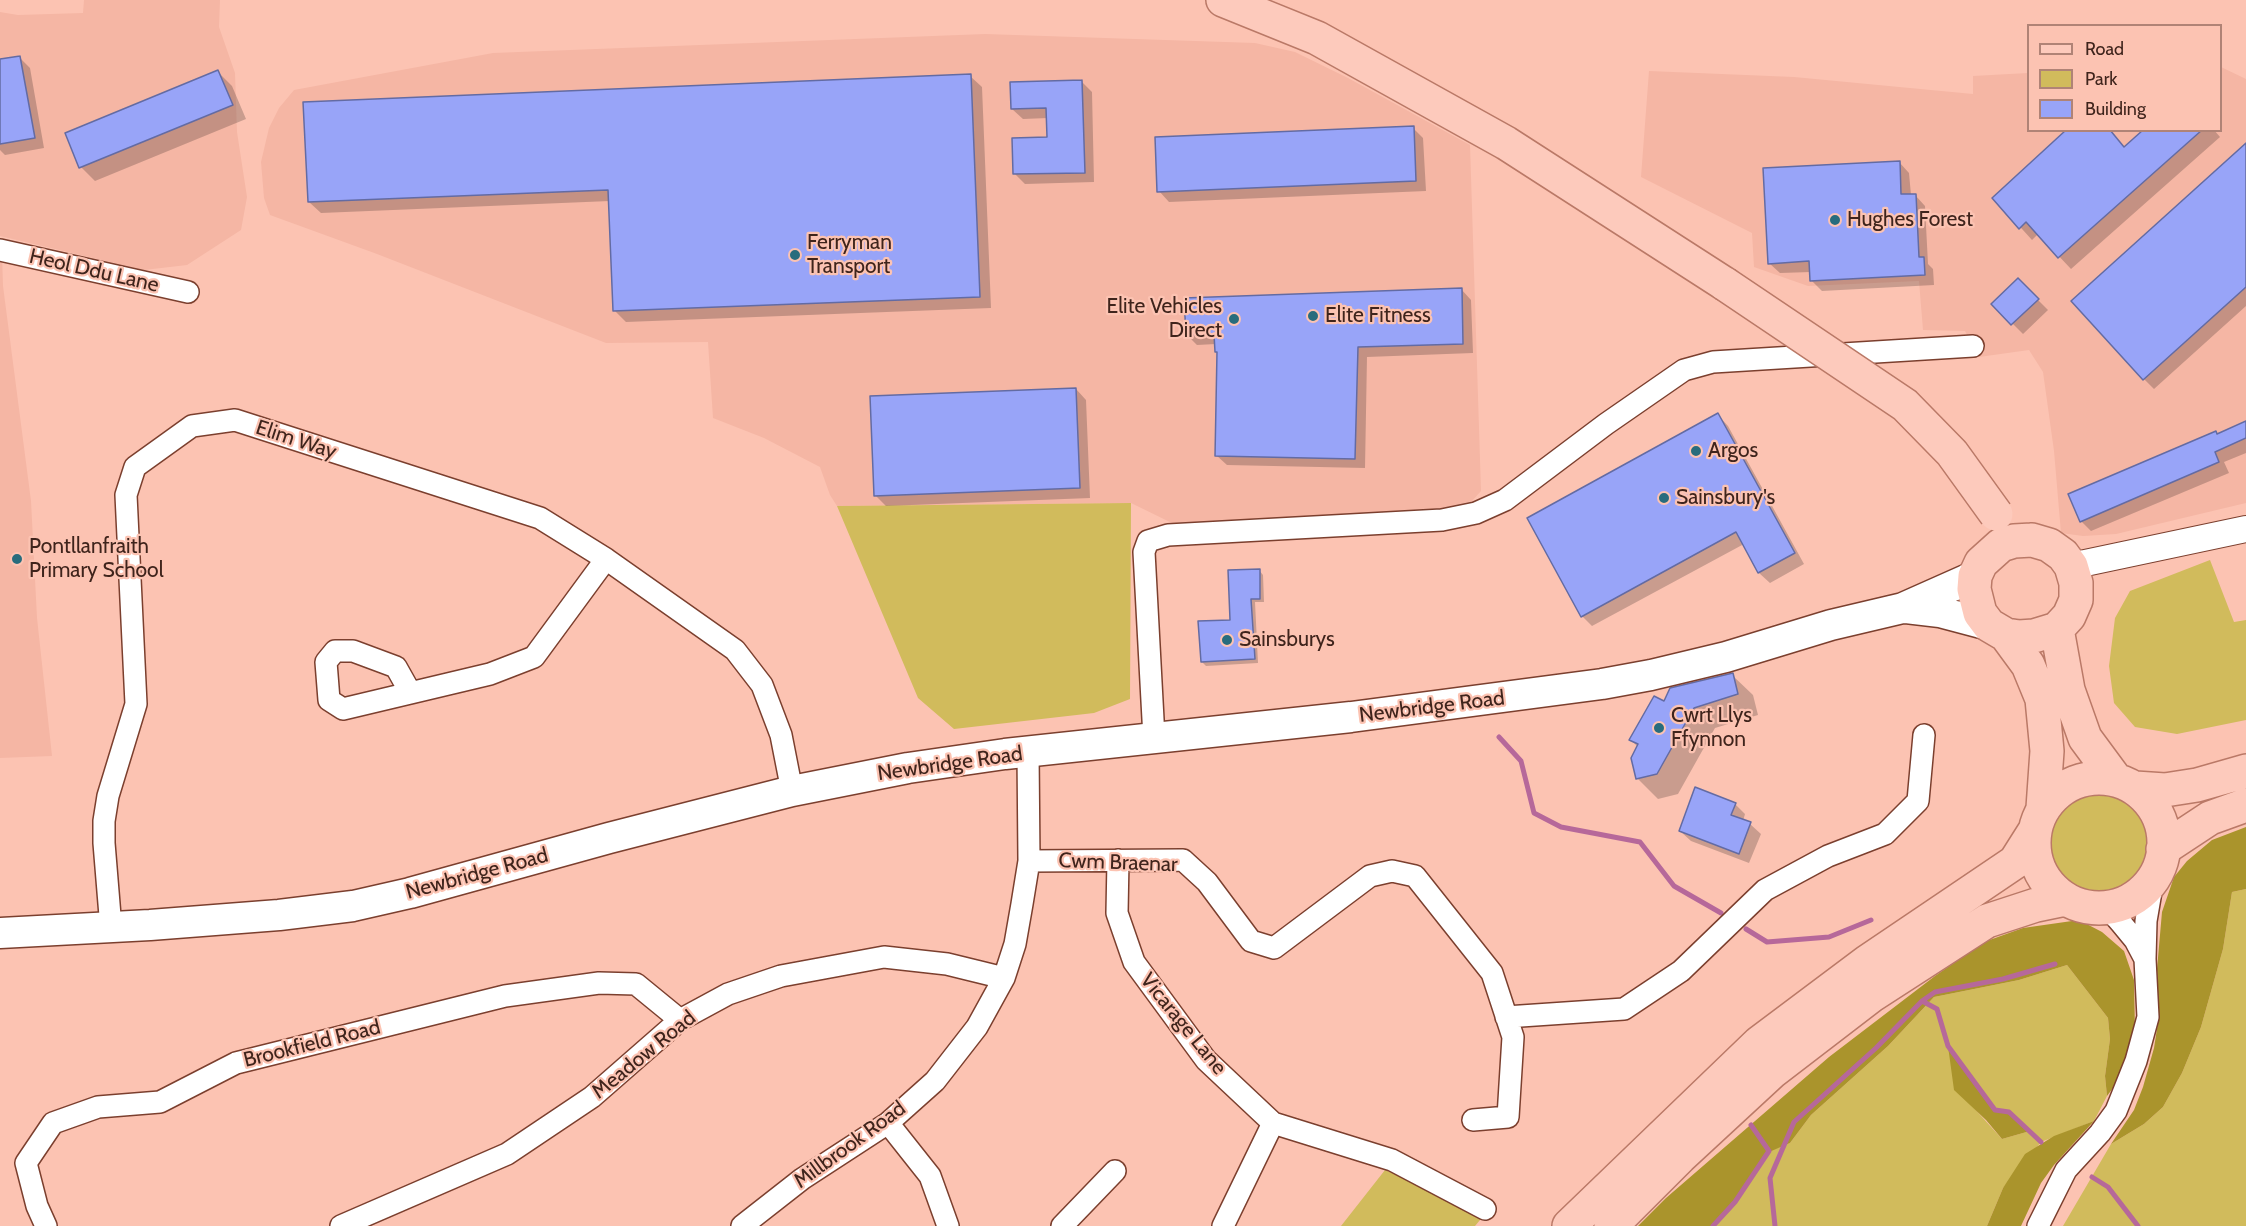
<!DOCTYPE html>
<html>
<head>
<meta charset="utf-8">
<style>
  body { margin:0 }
  #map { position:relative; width:2246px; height:1226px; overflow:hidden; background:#fcc3b2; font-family:Cabin,sans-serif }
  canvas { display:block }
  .legend { position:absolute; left:2027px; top:24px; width:195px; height:108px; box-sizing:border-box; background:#fcc3b2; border:2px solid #b08376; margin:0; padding:8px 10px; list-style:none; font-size:18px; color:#3f241c }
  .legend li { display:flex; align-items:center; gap:12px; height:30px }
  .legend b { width:30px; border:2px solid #b08376 }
</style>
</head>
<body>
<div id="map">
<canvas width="2246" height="1226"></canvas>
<ul class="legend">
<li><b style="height:8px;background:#fdcabc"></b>Road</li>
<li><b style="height:16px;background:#d1bb5c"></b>Park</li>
<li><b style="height:16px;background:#98a4f8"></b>Building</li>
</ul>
</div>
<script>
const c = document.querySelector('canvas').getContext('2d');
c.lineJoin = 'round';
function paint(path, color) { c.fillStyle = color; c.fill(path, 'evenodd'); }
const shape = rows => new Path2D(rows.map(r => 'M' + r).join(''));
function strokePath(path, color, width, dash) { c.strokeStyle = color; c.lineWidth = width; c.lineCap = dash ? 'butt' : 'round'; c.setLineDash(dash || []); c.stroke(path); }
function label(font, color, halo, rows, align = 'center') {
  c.font = font + ' Cabin,sans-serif'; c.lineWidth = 4.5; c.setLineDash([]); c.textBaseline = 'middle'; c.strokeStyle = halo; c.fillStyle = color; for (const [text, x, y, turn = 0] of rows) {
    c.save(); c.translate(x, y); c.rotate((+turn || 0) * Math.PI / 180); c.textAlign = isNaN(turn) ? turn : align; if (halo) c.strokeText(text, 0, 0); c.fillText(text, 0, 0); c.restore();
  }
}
const built = shape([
  [84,0,220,0,219,27,235,73,237,132,247,197,241,230,187,265,144,270,0,236,0,12,18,15,83,13],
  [985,34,1255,43,1295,52,1348,78,1470,145,1481,491,1472,501,1439,509,1377,515,1176,525,1131,503,837,506,830,495,820,467,764,438,713,418,708,342,606,343,377,254,270,215,264,198,261,162,269,128,279,108,294,90,493,53],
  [2221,67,2246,79,2246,503,2116,534,2083,536,2061,533,2054,451,2043,372,2029,350,1979,357,1965,331,1923,330,1919,281,1808,286,1754,267,1752,233,1641,177,1649,71,1794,77,1973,94,1973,76,2028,73,2028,130,2220,130],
  [0,253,2,253,3,286,31,501,37,618,52,756,0,758]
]);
const green = shape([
  [1131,503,1130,699,1094,713,954,729,918,698,837,506],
  [2210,560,2234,622,2246,620,2246,720,2177,734,2135,727,2114,703,2109,666,2115,618,2130,591],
  '2049 842a49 49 0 1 1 98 0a49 49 0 1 1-98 0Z',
  [2246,889,2246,1226,2063,1226,2111,1144,2144,1124,2163,1107,2182,1073,2201,1027,2223,949,2232,892],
  [2067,965,2108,1018,2110,1039,2105,1076,2107,1096,2094,1121,2041,1142,2003,1188,1987,1226,1713,1226,1735,1202,1769,1151,1790,1143,1811,1115,1888,1046,1934,997,2019,980],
  [1949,1047,1995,1110,2009,1112,2030,1131,2002,1139,1973,1107],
  [1385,1170,1485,1214,1475,1226,1341,1226]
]);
const forest = shape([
  [2246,827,2246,889,2232,892,2223,949,2201,1027,2182,1073,2163,1107,2144,1124,2111,1144,2134,1110,2143,1087,2154,1048,2159,1016,2157,969,2162,912,2174,877,2187,861,2212,840],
  [2079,920,2102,932,2124,951,2134,980,2135,1031,2124,1073,2107,1096,2105,1076,2110,1039,2108,1018,2067,965,2019,980,1934,997,1888,1046,1811,1115,1790,1143,1769,1152,1735,1202,1713,1226,1638,1226,1666,1198,1829,1057,1935,976,1984,942,2023,928],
  [1948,1046,1995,1110,2009,1112,2030,1131,2002,1139,1986,1120,1954,1090],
  [2094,1121,2054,1165,2041,1183,2021,1226,1987,1226,2003,1188,2025,1154,2054,1136]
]);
const shadow = shape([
  [19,57,30,68,44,148,5,155,0,150,0,61],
  [218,72,232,86,246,119,95,181,81,167],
  [970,76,982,87,991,308,626,322,614,310,610,201,321,213,309,202],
  [1081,81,1092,92,1094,182,1025,184,1015,174,1049,139,1048,118,1023,119,1012,109],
  [1413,128,1423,138,1426,191,1169,202,1159,191],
  [2145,130,2214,130,2220,137,2071,269,2038,234,2032,240,1994,198,2125,148],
  [2246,145,2246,306,2154,389,2144,379],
  [1899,162,1909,173,1911,195,1915,195,1925,206,1928,264,1933,269,1934,285,1822,291,1811,280,1811,272,1780,273,1769,263],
  [2018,280,2048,310,2023,334,1993,304],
  [1461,289,1471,300,1473,353,1367,357,1365,468,1227,465,1216,455,1219,354,1216,352,1216,344,1197,345,1187,335],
  [1076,389,1086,400,1090,498,886,506,876,496],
  [1718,415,1728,426,1804,564,1770,583,1759,573,1744,544,1592,626,1582,616],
  [2246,423,2246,453,2224,462,2229,473,2091,531,2081,521,2217,435],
  [1259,570,1263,575,1264,602,1255,602,1258,663,1206,666,1202,662,1231,621],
  [1732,675,1753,695,1758,715,1715,728,1678,794,1658,799,1637,778,1638,747,1631,740,1665,703],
  [1735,804,1745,814,1743,821,1750,824,1761,834,1749,863,1691,841,1680,831]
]);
const stream = shape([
  [1499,737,1521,761,1534,813,1561,827,1640,842,1674,886,1721,913],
  [1746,929,1767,942,1829,937,1871,920],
  [1922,1001,1937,1009,1948,1046,1995,1110,2009,1112,2041,1142],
  [2092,1177,2108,1187,2138,1226],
  [1713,1226,1735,1202,1769,1151,1751,1125],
  [1775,1226,1770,1178,1794,1122,1876,1048,1922,1001,1935,992,2003,979,2055,964]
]);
const building = shape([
  [20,56,35,138,0,144,0,59,20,56],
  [218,70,233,105,79,168,65,133,218,70],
  [971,74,980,297,613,311,608,190,308,202,303,102,971,74],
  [1082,80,1085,173,1013,174,1012,138,1047,137,1046,108,1011,109,1010,82,1082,80],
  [1414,126,1416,181,1157,192,1155,137,1414,126],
  [2066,130,2110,130,2124,147,2143,130,2202,130,2058,258,2026,222,2019,229,1992,198,2066,130],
  [2246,143,2246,287,2143,380,2071,301,2246,143],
  [1900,161,1901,194,1916,194,1919,257,1924,257,1925,275,1810,281,1809,261,1768,264,1763,168,1900,161],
  [2018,278,2039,299,2011,325,1991,304,2018,278],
  [1462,288,1463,344,1358,347,1355,459,1215,456,1217,352,1215,352,1214,334,1186,335,1184,298,1462,288],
  [1076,388,1080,488,874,496,870,396,1076,388],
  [1718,413,1795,553,1758,573,1736,532,1581,617,1527,518,1718,413],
  [2246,421,2246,438,2215,452,2219,462,2080,522,2068,494,2216,431,2217,434,2246,421],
  [1260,569,1260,599,1251,599,1255,659,1201,662,1198,621,1230,620,1228,570,1260,569],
  [1733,673,1738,694,1694,708,1657,774,1636,779,1631,758,1638,744,1629,740,1654,696,1664,701,1670,688,1733,673],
  [1695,787,1736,803,1731,815,1751,822,1739,854,1679,831,1695,787]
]);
const minor = shape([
  [0,250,188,292],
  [410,692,396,667,353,651,335,651,326,662,329,700,343,709,490,674,534,657,606,559],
  [1154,738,1144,552,1148,541,1168,535,1442,520,1476,513,1505,500,1606,424,1684,370,1713,362,1973,346],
  [1118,860,1117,913,1134,962,1206,1060,1273,1123,1392,1160,1485,1209],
  [1029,861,1183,860,1207,882,1251,941,1274,948,1370,876,1392,871,1415,876,1492,973,1513,1037,1508,1117,1473,1120],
  [2102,908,2114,915,2121,923,2135,940,2145,959],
  [111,928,104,843,104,821,108,796,136,704,126,495,135,467,192,426,235,420,540,518,606,559,735,650,762,685,781,735,792,791],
  [1506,1017,1624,1009,1681,971,1765,890,1828,856,1885,834,1918,801,1924,735],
  [888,1123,930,1176,948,1226],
  [46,1226,37,1206,26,1163,53,1123,98,1107,160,1102,236,1063,505,996,599,983,636,984,680,1020],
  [341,1226,507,1154,592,1097,680,1020,728,994,781,976,884,957,947,964,1004,978],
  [742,1226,802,1179,888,1123,935,1081,977,1027,1004,978,1015,944,1022,904,1029,861,1028,752],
  [1062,1226,1115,1171],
  [1223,1226,1273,1123],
  [2038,1226,2066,1170,2100,1133,2116,1111,2136,1061,2148,1017,2145,959,2146,921,2153,880]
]);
const tertiary = shape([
  [2071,566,2246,529]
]);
const secondary = shape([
  [1906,608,1940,612,1989,625],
  [0,933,150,925,279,915,353,906,410,893,609,838,792,791,908,768,1005,754,1351,717,1602,684,1651,675,1726,657,1831,625,1903,608,1975,576]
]);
const primary = shape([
  [1223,0,1317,38,1506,143,1725,284],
  [2032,540,2049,545,2063,555,2071,566,2076,583,2076,600,2069,616,2057,629,2034,636,2019,637,2006,635,1989,625,1980,613,1974,589,1975,576,1981,563,2001,545,2014,541,2032,540],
  [2057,629,2068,690,2085,738,2116,780],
  [2006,635,2028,665,2042,699,2047,751,2043,808],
  '2034 843a65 65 0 1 1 130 0a65 65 0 1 1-130 0Z',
  [2135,788,2165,790,2197,785,2246,771],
  [2163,849,2210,818,2246,805],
  [1569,1226,1759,1043,1867,962,2015,862,2034,832],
  [1611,1226,1680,1157,1772,1072,1871,996,1987,921,2036,905,2065,899]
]);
const primaryBridge = shape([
  [1725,284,1905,405,1952,453,1996,514]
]);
const markers = [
  [1835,220,6,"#286c7d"],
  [795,255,6,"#286c7d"],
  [1313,316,6,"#286c7d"],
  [1234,319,6,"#286c7d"],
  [1696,451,6,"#286c7d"],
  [1664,498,6,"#286c7d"],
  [17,559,6,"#286c7d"],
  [1227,640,6,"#286c7d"],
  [1659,728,6,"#286c7d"]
];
const poiNames = [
  ["Hughes Forest",1847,220],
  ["Ferryman",807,243],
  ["Transport",807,267],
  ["Elite Vehicles",1222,307,"right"],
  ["Direct",1222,331,"right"],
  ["Elite Fitness",1325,316],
  ["Argos",1708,451],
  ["Sainsbury's",1676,498],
  ["Pontllanfraith",29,547],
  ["Primary School",29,571],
  ["Sainsburys",1239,640],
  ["Cwrt Llys",1671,716],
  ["Ffynnon",1671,740]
];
const streetNames = [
  ["Heol Ddu Lane",94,271,13],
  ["Elim Way",296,440,18],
  ["Newbridge Road",1432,707,-7],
  ["Newbridge Road",950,764,-8],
  ["Cwm Braenar",1118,863,2],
  ["Newbridge Road",477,874,-15],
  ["Vicarage Lane",1183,1024,51],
  ["Brookfield Road",312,1044,-14],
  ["Meadow Road",644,1055,-39],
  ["Millbrook Road",850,1145,-36]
];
paint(built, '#f5b6a4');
paint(green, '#d1bb5c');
paint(forest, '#aa942c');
paint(shadow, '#0003');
strokePath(stream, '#b6689a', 5);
paint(building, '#98a4f8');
strokePath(building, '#636ba3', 1.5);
strokePath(minor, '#7b3f2e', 24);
strokePath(tertiary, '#7b3f2e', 28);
strokePath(secondary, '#7b3f2e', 33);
strokePath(primary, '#ba7967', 36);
strokePath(minor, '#fff', 21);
strokePath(tertiary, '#fff', 26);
strokePath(secondary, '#fff', 30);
strokePath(primary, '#fdcabc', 33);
strokePath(primaryBridge, '#ba7967', 36, []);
strokePath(primaryBridge, '#fdcabc', 33);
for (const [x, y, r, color] of markers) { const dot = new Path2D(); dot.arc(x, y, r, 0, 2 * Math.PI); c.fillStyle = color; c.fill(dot); strokePath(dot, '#fcc3b2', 2); }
label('21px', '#3f241c', '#fcc3b2', poiNames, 'left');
label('21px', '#3f241c', '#fcc3b2', streetNames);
</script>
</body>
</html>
